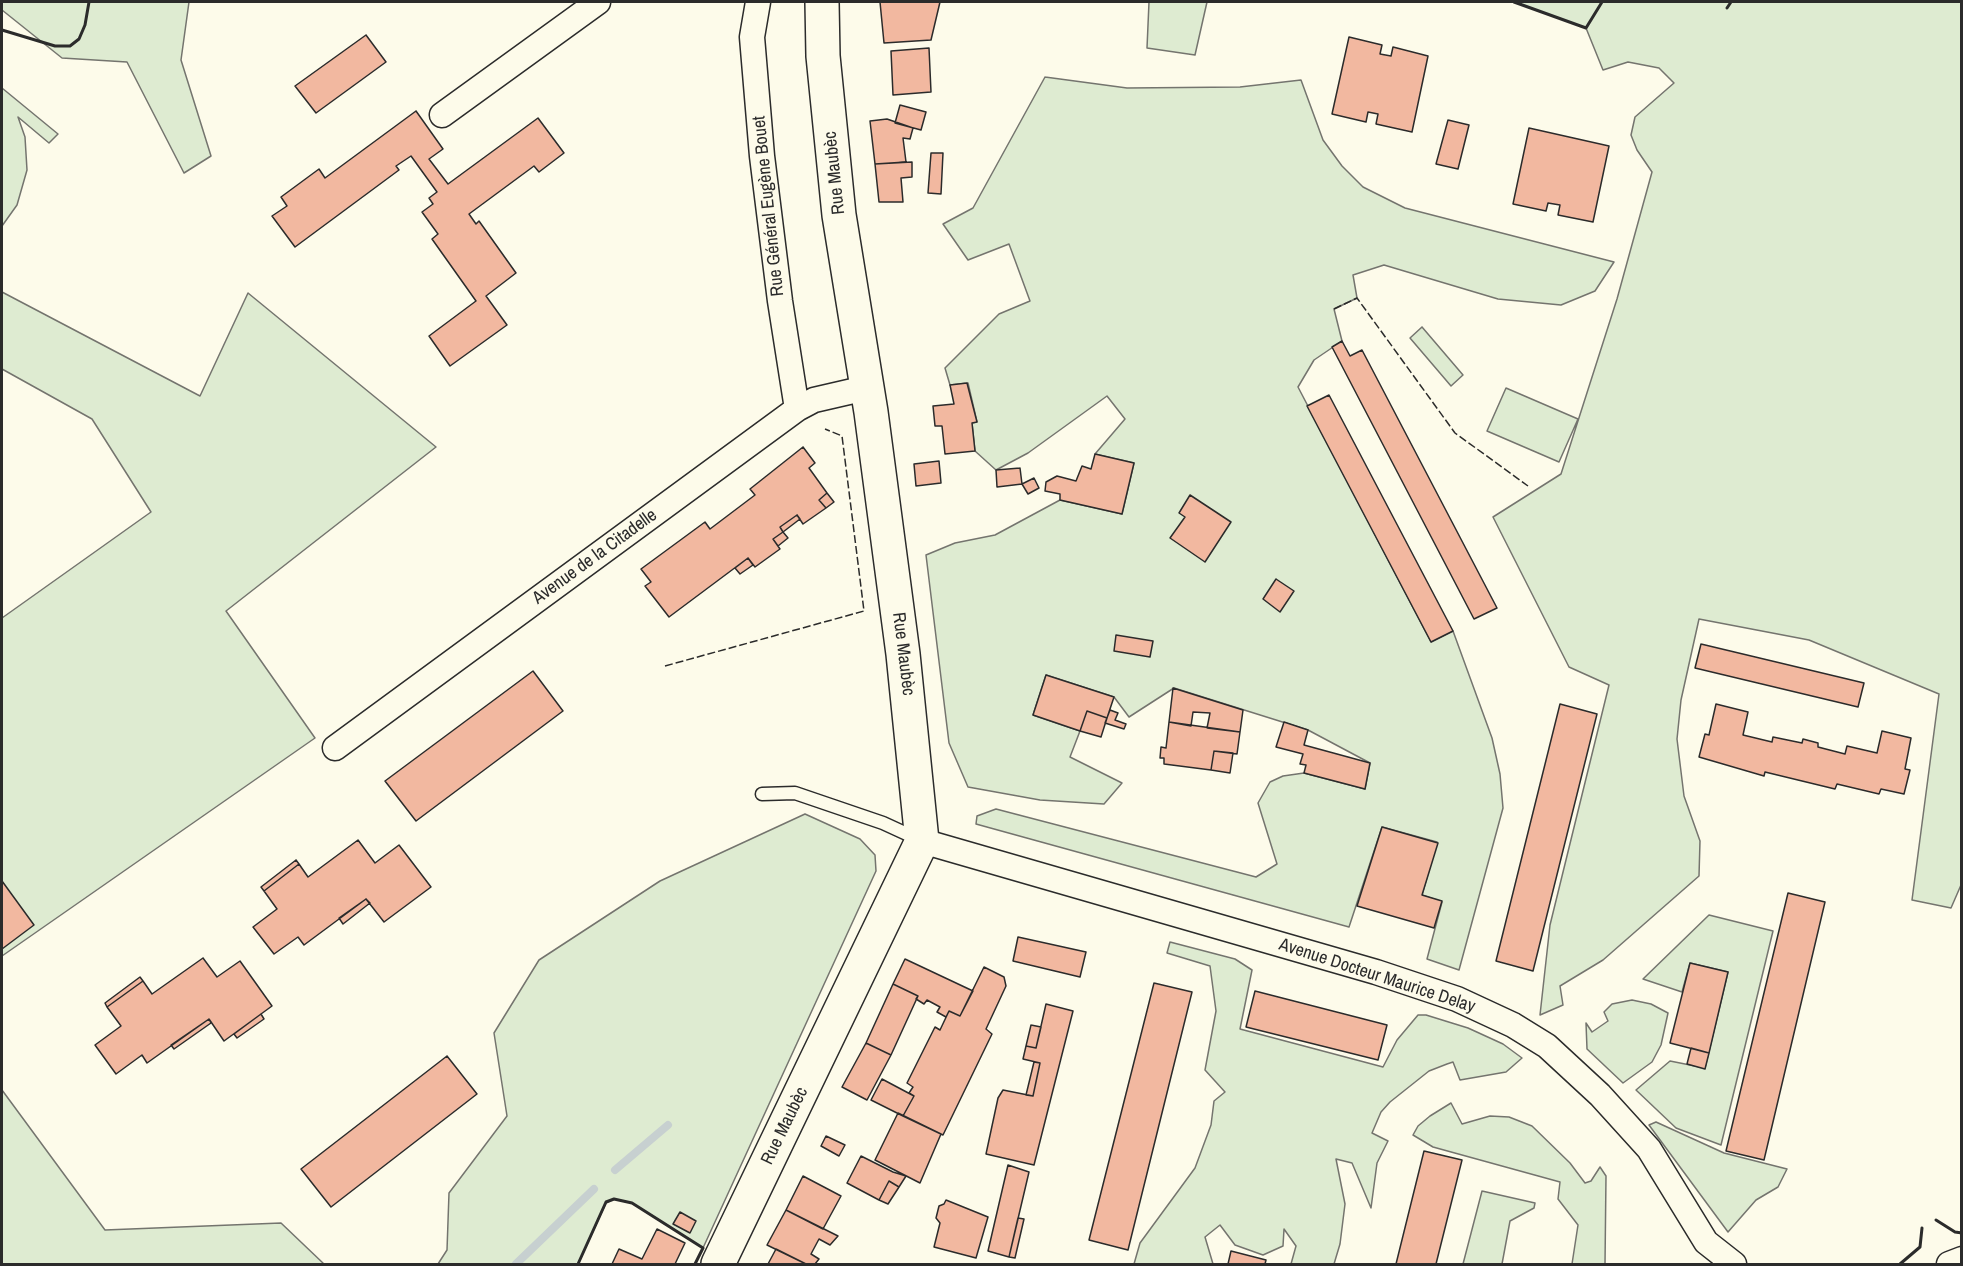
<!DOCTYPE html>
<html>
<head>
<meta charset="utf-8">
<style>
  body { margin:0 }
  #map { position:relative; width:1963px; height:1266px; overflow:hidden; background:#fdfbea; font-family:"Archivo Narrow",sans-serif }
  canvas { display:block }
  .frame { position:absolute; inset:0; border:3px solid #2b2b2b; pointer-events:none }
</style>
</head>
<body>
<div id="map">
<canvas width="1963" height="1266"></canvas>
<div class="frame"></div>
</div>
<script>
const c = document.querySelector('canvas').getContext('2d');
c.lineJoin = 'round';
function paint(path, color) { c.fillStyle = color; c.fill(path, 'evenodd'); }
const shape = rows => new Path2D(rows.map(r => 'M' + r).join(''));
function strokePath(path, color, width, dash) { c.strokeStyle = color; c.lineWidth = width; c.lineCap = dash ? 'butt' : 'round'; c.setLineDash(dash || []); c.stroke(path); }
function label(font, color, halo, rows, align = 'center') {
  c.font = font + ' "Archivo Narrow",sans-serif'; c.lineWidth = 4.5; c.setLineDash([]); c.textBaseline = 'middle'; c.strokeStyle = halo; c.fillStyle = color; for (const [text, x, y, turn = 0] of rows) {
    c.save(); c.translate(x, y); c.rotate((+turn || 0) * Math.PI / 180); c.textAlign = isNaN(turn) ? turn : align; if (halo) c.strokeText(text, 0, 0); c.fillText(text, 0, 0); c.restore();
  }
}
const green = shape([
  [2,2,189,2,181,60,211,156,184,173,127,62,62,58,2,10,2,2],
  [1149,2,1207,2,1195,55,1147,48,1149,2],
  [1514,2,1962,2,1961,885,1951,908,1912,900,1939,694,1809,640,1699,619,1681,700,1677,739,1684,796,1700,841,1699,876,1603,960,1560,986,1563,1005,1540,1015,1550,925,1609,685,1569,667,1493,517,1561,474,1617,299,1652,172,1637,150,1631,135,1635,117,1674,83,1659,68,1628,62,1603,70,1586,28,1514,2],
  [1045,77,1127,88,1240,87,1301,80,1323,140,1342,166,1363,187,1405,208,1614,262,1595,291,1561,305,1498,299,1384,265,1353,275,1357,298,1334,309,1342,341,1314,360,1298,387,1431,642,1453,631,1492,738,1500,774,1503,808,1459,970,1427,959,1442,902,1422,895,1437,842,1382,827,1349,927,976,824,977,816,996,809,1256,877,1277,864,1258,803,1270,782,1283,776,1304,773,1365,789,1370,763,1308,730,1174,688,1129,717,1114,697,1046,675,1033,715,1080,731,1070,757,1122,783,1104,804,1040,800,968,787,949,743,926,555,955,543,995,535,1060,500,1122,514,1134,463,1095,454,1125,419,1107,396,1028,453,996,470,975,451,972,423,977,422,968,383,950,385,945,368,999,314,1030,301,1009,244,968,260,943,224,973,208,1045,77],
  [2,88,58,134,49,143,18,117,25,137,27,170,17,205,2,226,2,88],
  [2,292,200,396,248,293,436,447,226,611,315,738,2,956,2,618,151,512,92,419,2,369,2,292],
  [1422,327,1463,375,1451,386,1410,338,1422,327],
  [1506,388,1578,419,1559,462,1487,431,1506,388],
  [805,814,860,839,875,855,876,871,703,1248,632,1203,614,1199,606,1203,578,1264,438,1264,447,1250,449,1193,507,1116,494,1033,539,960,660,881,805,814],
  [1709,915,1773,931,1721,1145,1676,1128,1636,1090,1670,1061,1705,1068,1728,972,1690,963,1682,992,1643,979,1709,915],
  [1170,942,1235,959,1252,970,1240,1029,1383,1067,1397,1040,1418,1015,1426,1015,1468,1028,1503,1044,1522,1058,1506,1072,1460,1080,1453,1062,1447,1064,1429,1071,1390,1102,1381,1112,1372,1133,1388,1141,1377,1163,1371,1208,1352,1163,1336,1159,1345,1204,1340,1244,1334,1264,1291,1264,1296,1246,1284,1229,1283,1246,1263,1255,1235,1245,1220,1225,1205,1237,1213,1264,1134,1264,1140,1243,1195,1168,1211,1125,1214,1101,1225,1092,1205,1070,1216,1011,1210,966,1167,953,1170,942],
  [1632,1000,1651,1004,1668,1013,1661,1045,1652,1062,1623,1083,1587,1049,1586,1023,1592,1032,1608,1021,1604,1012,1612,1004,1632,1000],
  [2,1090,105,1230,281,1223,324,1264,2,1264,2,1090],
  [1451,1103,1462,1124,1490,1116,1509,1117,1532,1126,1570,1163,1585,1183,1591,1181,1600,1167,1606,1176,1605,1264,1572,1264,1578,1225,1558,1199,1560,1182,1433,1147,1413,1135,1418,1126,1430,1116,1451,1103],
  [1656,1122,1724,1153,1787,1169,1778,1187,1756,1200,1728,1232,1649,1125,1656,1122],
  [1482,1191,1535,1203,1534,1208,1510,1221,1502,1264,1463,1264,1482,1191]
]);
const stream = shape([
  [615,1170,668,1125],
  [516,1264,594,1189]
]);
const building = shape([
  [880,2,940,2,931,40,884,43,880,2],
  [366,35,386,62,316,113,295,86,366,35],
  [1349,37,1382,45,1380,54,1391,56,1393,47,1428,56,1412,132,1376,124,1378,114,1368,112,1366,122,1332,114,1349,37],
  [929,48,931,92,893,95,891,51,929,48],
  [900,105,926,112,921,130,895,123,900,105],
  [416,111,443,149,429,159,448,184,538,118,564,153,539,172,534,166,469,214,476,224,479,221,516,273,486,296,507,325,450,366,429,336,476,301,432,239,438,234,422,212,433,204,429,198,437,192,411,156,396,166,399,170,295,247,272,216,287,206,281,197,319,169,325,178,416,111],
  [887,119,913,128,910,139,903,138,906,162,875,164,870,121,887,119],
  [1448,120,1469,125,1458,169,1436,164,1448,120],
  [1529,128,1609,146,1593,222,1558,215,1560,205,1548,203,1546,211,1513,204,1529,128],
  [931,153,943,153,941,194,928,193,931,153],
  [912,162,912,177,901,178,903,202,879,202,875,164,912,162],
  [1342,341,1350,356,1362,350,1497,608,1474,619,1332,347,1342,341],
  [967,383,977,422,972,423,975,451,945,454,942,426,935,426,933,406,954,404,950,385,967,383],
  [1329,395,1453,631,1431,642,1307,406,1329,395],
  [803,447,815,463,809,468,827,493,819,500,826,508,803,524,797,515,780,527,783,532,773,539,780,549,755,567,748,558,669,617,645,586,651,582,641,569,705,522,710,529,755,495,750,489,803,447],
  [1095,454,1134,463,1122,514,1060,500,1060,494,1045,491,1046,482,1057,476,1076,481,1082,466,1091,469,1095,454],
  [939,461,941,483,916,486,914,464,939,461],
  [1020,468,1022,484,997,487,996,470,1020,468],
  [1034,478,1039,488,1028,494,1022,484,1034,478],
  [827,493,834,502,826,508,819,500,827,493],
  [1190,495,1231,522,1205,562,1170,538,1185,517,1179,513,1190,495],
  [797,515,800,519,783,532,780,527,797,515],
  [783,532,788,538,778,546,773,539,783,532],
  [748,558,753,565,740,574,735,568,748,558],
  [1276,579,1294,591,1280,612,1263,599,1276,579],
  [1116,635,1153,641,1150,657,1114,651,1116,635],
  [1701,644,1864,683,1858,707,1695,668,1701,644],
  [533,671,563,711,416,821,385,781,533,671],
  [1046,675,1114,697,1107,718,1087,711,1080,731,1033,715,1046,675],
  [1173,688,1243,710,1240,732,1207,728,1210,713,1193,712,1191,726,1169,722,1173,688],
  [1560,704,1597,714,1533,971,1496,961,1560,704],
  [1716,704,1748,712,1743,735,1772,742,1773,737,1802,743,1803,739,1818,743,1818,747,1845,754,1847,746,1877,753,1882,731,1911,738,1905,769,1910,770,1904,794,1881,789,1879,794,1837,784,1835,789,1765,772,1764,776,1699,757,1705,734,1709,735,1716,704],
  [1110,710,1118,713,1115,720,1126,724,1124,729,1105,723,1110,710],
  [1087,711,1107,718,1101,737,1080,731,1087,711],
  [1169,722,1240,732,1237,754,1214,751,1211,770,1164,764,1164,758,1160,758,1161,747,1166,748,1169,722],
  [1284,722,1308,730,1304,745,1370,763,1365,789,1304,773,1306,765,1300,764,1303,754,1276,747,1284,722],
  [1214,751,1233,753,1230,773,1211,770,1214,751],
  [1382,827,1438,843,1422,895,1442,901,1434,928,1357,906,1382,827],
  [358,840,375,863,399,845,431,887,384,922,366,899,304,945,298,937,274,954,253,927,277,909,264,891,299,864,308,877,358,840],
  [296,860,299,864,264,891,261,887,296,860],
  [2,881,34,925,2,949,2,881],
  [1788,893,1825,902,1764,1160,1726,1151,1788,893],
  [366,899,370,903,343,924,339,918,366,899],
  [1018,937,1086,952,1080,977,1013,961,1018,937],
  [203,958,217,977,240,961,272,1006,224,1041,209,1019,147,1063,142,1055,116,1074,95,1045,121,1026,107,1007,143,981,152,994,203,958],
  [905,959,973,991,960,1016,949,1011,946,1017,937,1012,940,1007,927,1000,924,1004,916,999,918,996,893,984,905,959],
  [1690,963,1728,972,1709,1053,1670,1043,1690,963],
  [984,967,1004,977,1006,986,986,1029,992,1034,943,1135,903,1116,914,1096,909,1093,913,1087,907,1083,935,1027,940,1030,949,1011,960,1016,984,967],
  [140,977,143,981,107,1007,105,1003,140,977],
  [1154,983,1192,992,1128,1250,1089,1240,1154,983],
  [893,984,918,996,891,1055,866,1043,893,984],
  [1255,991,1387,1025,1378,1060,1246,1027,1255,991],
  [1046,1004,1073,1011,1034,1165,986,1154,998,1098,1003,1090,1033,1096,1040,1063,1023,1059,1026,1046,1036,1048,1046,1004],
  [261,1014,264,1019,237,1038,234,1034,261,1014],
  [209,1019,211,1023,174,1049,171,1045,209,1019],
  [1031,1025,1041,1027,1036,1048,1026,1046,1031,1025],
  [866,1043,891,1055,867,1100,842,1087,866,1043],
  [1691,1048,1709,1053,1705,1069,1687,1064,1691,1048],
  [447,1056,477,1094,331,1207,301,1169,447,1056],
  [1034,1062,1040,1063,1033,1096,1026,1095,1034,1062],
  [882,1079,914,1096,903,1116,871,1100,882,1079],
  [898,1113,941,1134,920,1183,875,1160,898,1113],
  [826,1136,845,1145,839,1156,821,1146,826,1136],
  [1424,1151,1462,1160,1436,1264,1396,1264,1424,1151],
  [861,1156,893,1172,906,1176,899,1187,889,1181,879,1200,847,1183,861,1156],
  [1008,1165,1029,1172,1009,1257,988,1251,1008,1165],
  [803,1176,841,1196,823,1229,786,1210,803,1176],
  [889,1181,899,1187,888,1204,879,1200,889,1181],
  [946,1200,988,1217,976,1258,934,1247,940,1223,936,1218,939,1206,944,1204,946,1200],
  [786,1210,838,1236,830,1245,819,1239,811,1254,819,1259,815,1264,806,1264,767,1245,786,1210],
  [680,1212,696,1221,690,1233,673,1224,680,1212],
  [1018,1218,1024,1219,1015,1258,1009,1257,1018,1218],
  [657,1229,685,1243,675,1264,612,1264,619,1249,642,1259,657,1229],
  [776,1249,806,1264,768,1264,776,1249],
  [1231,1251,1266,1260,1265,1264,1228,1264,1231,1251]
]);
const lane = shape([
  [762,794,795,793,883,823,920,840]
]);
const street = shape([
  [758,2,752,37,762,156,780,301,797,409],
  [442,115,598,2],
  [335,748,797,409,814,400,866,388],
  [922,841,1376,972,1457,999,1513,1025,1547,1046,1600,1095,1649,1149,1706,1242,1734,1264],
  [1949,1264,1962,1259]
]);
const secondary = shape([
  [718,1264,922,841,903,654,871,412,839,215,823,56,822,2]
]);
const fence = shape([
  [1334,309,1357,298,1455,433,1528,486],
  [665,666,864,611,842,436,825,429]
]);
const wall = shape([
  [1514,2,1586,28,1602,2],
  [1727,8,1731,2],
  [2,30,55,46,70,46,79,39,85,25,89,2],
  [1936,1220,1955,1232,1962,1233],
  [578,1264,606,1202,614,1199,632,1203,703,1248,695,1264],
  [1900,1264,1920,1247,1922,1228]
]);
const streetNames = [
  ["Rue Maubèc",835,173,-96],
  ["Rue Général Eugène Bouet",769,206,-96],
  ["Avenue de la Citadelle",595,557,-36],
  ["Rue Maubèc",903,654,83],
  ["Avenue Docteur Maurice Delay",1377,976,18],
  ["Rue Maubèc",785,1126,-64]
];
paint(green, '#deebd1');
strokePath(green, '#74746e', 1.5);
strokePath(stream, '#c7d0d0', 8);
paint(building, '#f2b8a0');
strokePath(building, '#2b2b2b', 1.5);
strokePath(lane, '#2b2b2b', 15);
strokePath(street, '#2b2b2b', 27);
strokePath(secondary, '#2b2b2b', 36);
strokePath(lane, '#fdfbea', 12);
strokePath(street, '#fdfbea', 24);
strokePath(secondary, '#fdfbea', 33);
strokePath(fence, '#2b2b2b', 1.5, [8, 3]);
strokePath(wall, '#2b2b2b', 3);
label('18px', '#2b2b2b', '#fdfbea', streetNames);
</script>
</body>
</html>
